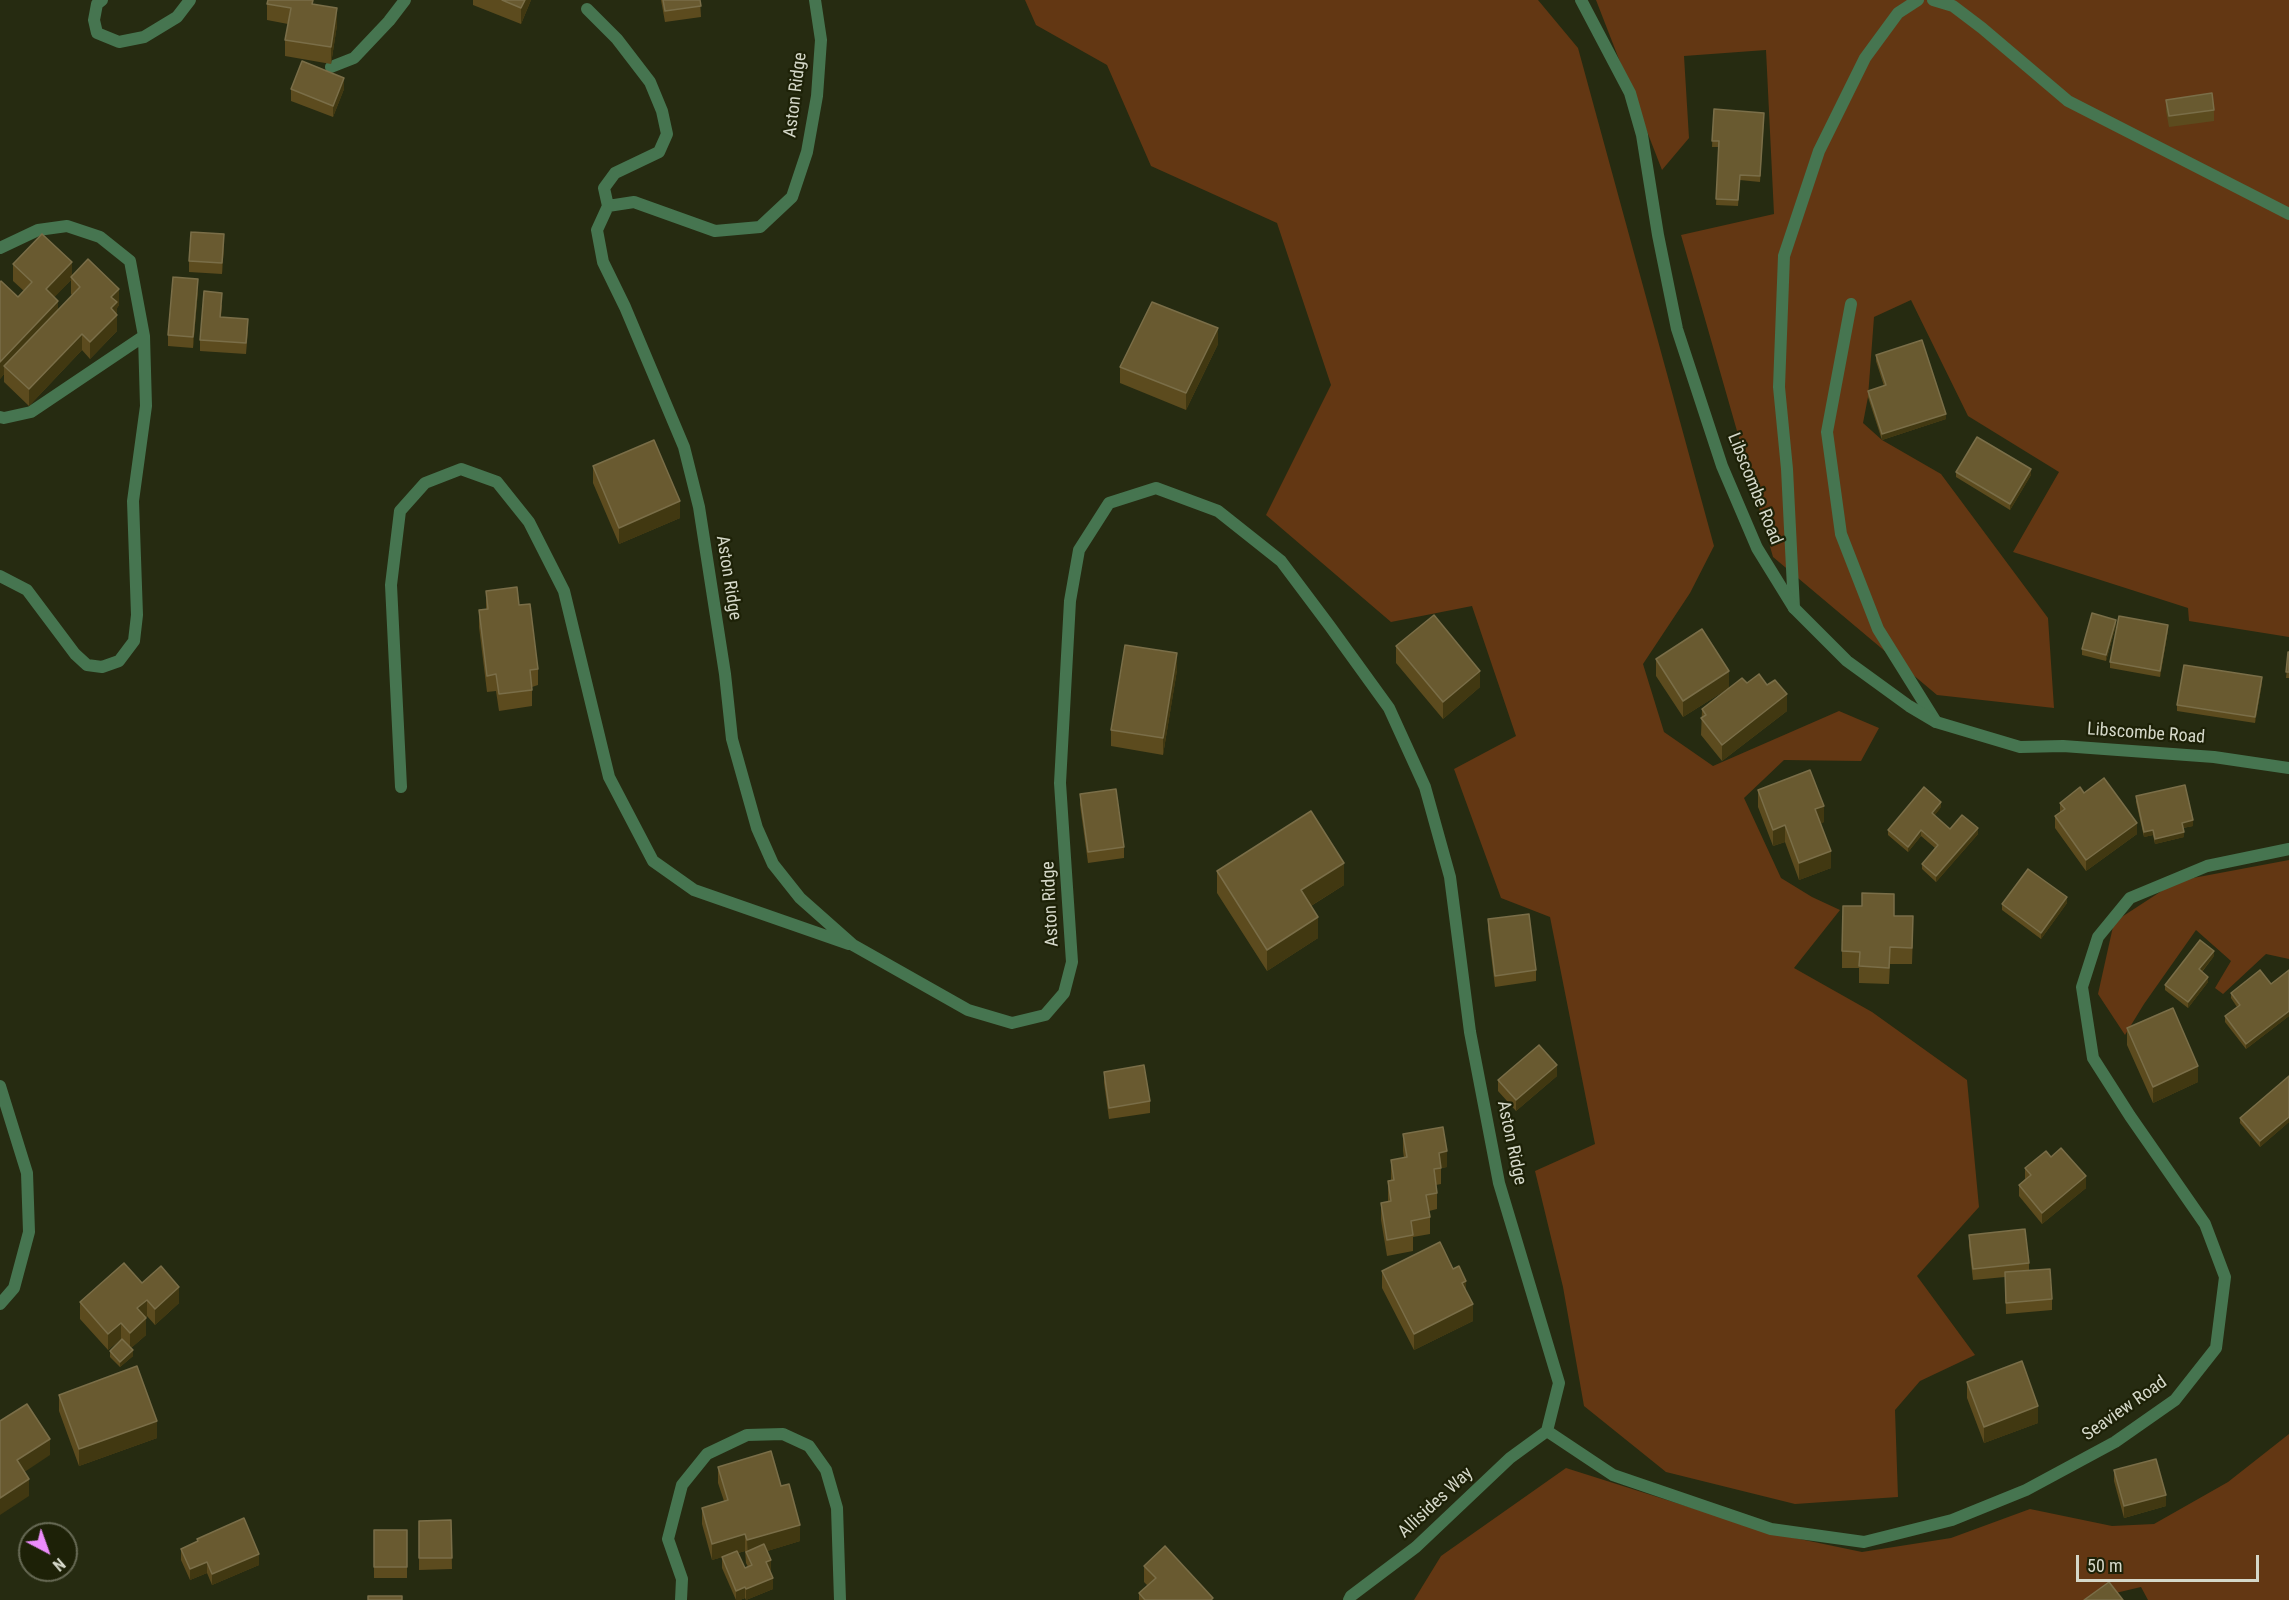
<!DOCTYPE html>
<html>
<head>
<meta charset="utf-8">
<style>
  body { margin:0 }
  #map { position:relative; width:2289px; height:1600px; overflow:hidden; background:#262b11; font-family:"Roboto Condensed",sans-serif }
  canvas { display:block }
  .north { position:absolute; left:18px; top:1522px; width:60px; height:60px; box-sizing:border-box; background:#1d2107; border:2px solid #676a55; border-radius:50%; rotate:139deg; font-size:16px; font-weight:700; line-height:24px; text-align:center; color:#d5d8c9 }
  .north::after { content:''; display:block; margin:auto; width:21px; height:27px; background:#ec8cfb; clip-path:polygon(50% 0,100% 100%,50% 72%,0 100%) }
  .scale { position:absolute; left:2076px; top:1555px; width:183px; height:27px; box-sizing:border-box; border:3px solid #d5d8c9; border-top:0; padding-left:8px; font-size:18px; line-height:21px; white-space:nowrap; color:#d5d8c9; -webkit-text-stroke:4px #1d2107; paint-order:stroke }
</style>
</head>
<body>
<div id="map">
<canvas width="2289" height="1600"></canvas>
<div class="north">N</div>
<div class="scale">50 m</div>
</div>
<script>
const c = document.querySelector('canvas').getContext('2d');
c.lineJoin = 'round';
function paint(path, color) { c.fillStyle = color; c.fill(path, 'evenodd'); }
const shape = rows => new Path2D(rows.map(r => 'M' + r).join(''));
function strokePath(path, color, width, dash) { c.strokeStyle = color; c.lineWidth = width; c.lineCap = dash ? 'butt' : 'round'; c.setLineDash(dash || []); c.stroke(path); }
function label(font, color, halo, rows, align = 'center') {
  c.font = font + ' "Roboto Condensed",sans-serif'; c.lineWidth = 4.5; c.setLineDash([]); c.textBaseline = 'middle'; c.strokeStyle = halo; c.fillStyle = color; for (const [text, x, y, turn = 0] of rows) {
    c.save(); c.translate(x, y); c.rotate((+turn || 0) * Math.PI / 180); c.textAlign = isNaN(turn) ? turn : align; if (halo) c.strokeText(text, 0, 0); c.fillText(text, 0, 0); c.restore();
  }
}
const green = shape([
  [1025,0,1538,0,1578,48,1714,546,1690,593,1643,664,1664,732,1713,766,1839,711,1879,728,1861,761,1784,760,1744,798,1781,878,1812,897,1840,910,1794,968,1872,1012,1967,1080,1979,1207,1917,1276,1975,1355,1920,1381,1895,1410,1898,1497,1795,1504,1666,1472,1584,1406,1563,1287,1535,1171,1595,1144,1550,917,1501,898,1454,769,1516,736,1472,606,1391,622,1266,515,1331,385,1277,223,1151,166,1107,65,1036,25],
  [1596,0,2289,0,2289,637,2189,621,2188,608,2013,552,2059,472,1968,416,1911,300,1874,317,1868,397,1863,423,1882,440,1941,474,2048,618,2054,708,1937,695,1773,557,1681,235,1774,214,1766,50,1684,56,1689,138,1662,170],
  [2289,860,2289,959,2266,954,2223,994,2215,988,2231,961,2196,930,2144,1004,2125,1035,2098,994,2114,922,2177,881],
  [2289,1434,2289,1600,2148,1600,2141,1587,2086,1600,1414,1600,1441,1556,1566,1468,1771,1533,1862,1552,1951,1538,2030,1509,2112,1526,2154,1524,2228,1482]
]);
const lane = shape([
  [102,0,97,4,94,20,97,33,119,42,144,37,177,17,190,0],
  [1933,0,1953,6,1982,28,2068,101,2289,214],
  [331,67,354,58,389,21,405,0],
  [0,248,38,230,67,226,100,237,130,261,144,336,146,406,133,501,137,615,134,641,119,661,102,667,87,665,75,654,27,590,0,576],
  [1851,304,1827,432,1841,534,1878,629,1936,722],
  [0,417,4,418,31,412,144,336],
  [1794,608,1787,469,1779,387,1784,256,1819,151,1865,58,1898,13,1918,0]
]);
const street = shape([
  [815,0,821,40,817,96,807,152,792,197,760,227,715,231,634,202,608,206,597,230,603,262,625,307,684,447,699,507,725,674,732,739,757,828,773,864,800,898,853,945,968,1010,1012,1023,1045,1015,1064,993,1072,962,1060,783,1070,601,1079,550,1109,503,1156,488,1218,511,1281,561,1329,625,1389,708,1425,787,1450,877,1470,1032,1499,1183,1559,1383,1547,1431],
  [1581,0,1630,93,1642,135,1658,235,1677,329,1722,466,1757,548,1794,608,1847,661,1909,706,1936,722,2020,747,2063,746,2214,757,2289,768],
  [587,9,617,39,650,82,662,111,667,134,659,152,615,173,604,188,608,206],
  [401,787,391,585,400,511,425,483,461,469,497,482,529,522,564,591,609,777,653,861,694,890,849,944],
  [0,1086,27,1173,29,1232,14,1288,0,1304],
  [1547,1431,1613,1475,1771,1529,1864,1542,1952,1520,2026,1490,2115,1442,2175,1400,2216,1348,2225,1277,2205,1224,2130,1116,2093,1058,2082,987,2098,937,2130,898,2207,866,2289,849],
  [681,1600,682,1579,668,1539,682,1485,707,1454,747,1435,783,1434,809,1446,826,1470,837,1508,840,1600],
  [1349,1600,1351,1596,1416,1547,1510,1458,1547,1431]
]);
const wall = shape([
  [473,0,531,0,521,24,473,5],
  [661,0,700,0,701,17,665,22],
  [267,4,315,4,337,25,331,64,285,56,285,40,288,24,267,20],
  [291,89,344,89,333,117,291,101],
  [2166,100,2214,110,2214,121,2169,127,2166,111],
  [1714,109,1764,118,1760,182,1740,180,1738,206,1716,205,1719,147,1712,147],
  [224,245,222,274,189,272,189,261],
  [13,264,72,276,119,305,117,308,117,331,90,359,82,350,29,406,4,382,4,374,0,379,18,297,24,291,13,281],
  [71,280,71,294,72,295,58,310,54,297],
  [198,290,193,348,168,346,168,335],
  [222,304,221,317,248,330,246,354,200,351,200,340],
  [1218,344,1186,410,1120,383,1120,367],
  [1876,355,1946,419,1882,440,1868,397,1868,391,1884,386,1876,361],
  [593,466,680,518,619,544,593,483],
  [1956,472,2031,475,2010,510,1956,477],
  [486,591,519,605,538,669,538,685,532,687,532,706,499,711,496,691,487,692,479,627,479,610,486,609],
  [2116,625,2106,661,2082,655,2082,649],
  [2168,630,2160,677,2110,668,2110,662],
  [1396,646,1480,687,1443,719,1396,663],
  [2289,652,2289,678,2286,678],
  [1656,659,1729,688,1683,717,1656,676],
  [1177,670,1163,755,1111,746,1111,730],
  [1747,683,1787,711,1722,761,1701,735,1702,709],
  [2262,683,2255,723,2177,711,2177,705],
  [1758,790,1824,822,1821,823,1831,868,1799,880,1785,842,1773,846,1758,807],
  [2084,793,2137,834,2086,871,2055,828,2055,816,2060,813,2060,803],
  [1080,794,1124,847,1124,858,1088,863,1080,805],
  [2136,796,2193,826,2183,828,2184,837,2155,844,2153,835,2144,837,2136,802],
  [1941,807,1934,816,1950,829,1978,834,1936,882,1922,869,1922,864,1935,848,1921,836,1908,852,1888,835,1888,830],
  [1217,871,1344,885,1311,906,1318,938,1267,971,1217,893],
  [2067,903,2041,939,2002,910,2002,904],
  [1894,916,1913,933,1912,964,1890,964,1889,984,1859,983,1859,968,1842,968,1842,951],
  [1488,919,1536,970,1536,981,1495,987,1488,930],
  [2214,956,2202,972,2208,982,2188,1008,2165,990,2165,985],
  [2289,970,2289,1016,2246,1049,2225,1022,2225,1016,2237,1007,2231,998,2231,993,2271,984],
  [2127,1028,2198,1082,2153,1103,2127,1045],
  [1104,1072,1150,1101,1150,1113,1109,1119,1104,1083],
  [1557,1076,1516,1111,1498,1091,1498,1080],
  [2289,1076,2289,1122,2260,1147,2240,1123,2240,1118],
  [1403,1134,1447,1167,1441,1168,1441,1184,1436,1185,1437,1193,1437,1209,1429,1211,1430,1217,1430,1234,1413,1237,1413,1251,1387,1256,1381,1220,1381,1203,1388,1202,1388,1181,1391,1181,1391,1160,1404,1158,1403,1151],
  [2051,1157,2086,1188,2042,1224,2019,1196,2019,1185,2025,1179,2025,1168],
  [1969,1235,2029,1263,2029,1270,2052,1299,2052,1310,2006,1314,2005,1277,1973,1280,1969,1246],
  [1453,1269,1466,1291,1473,1321,1414,1350,1382,1288,1382,1271],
  [142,1283,179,1303,155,1325,147,1316,146,1318,146,1335,131,1348,133,1356,120,1367,110,1357,110,1351,122,1340,121,1339,108,1350,80,1319,80,1302],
  [1967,1382,2038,1423,1984,1443,1967,1398],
  [59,1395,157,1438,79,1466,59,1411],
  [718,1467,781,1486,800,1541,767,1551,771,1571,770,1571,773,1589,746,1600,745,1598,740,1600,736,1600,722,1568,722,1557,712,1560,702,1524,702,1508,724,1501,718,1483],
  [745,1551,746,1563,748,1567,745,1568,738,1553],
  [2114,1470,2166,1506,2124,1518,2114,1481],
  [451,1520,452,1569,419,1570,419,1521],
  [374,1530,407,1530,407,1578,374,1578],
  [197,1539,259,1565,212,1585,207,1573,190,1580,181,1560,181,1549,197,1542],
  [1144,1566,1213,1600,1139,1600,1139,1593,1148,1586,1144,1582]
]);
const shadedWall = shape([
  [525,0,531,0,521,24,521,8],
  [337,8,337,25,331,64,331,47],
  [344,78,344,89,333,117,333,106],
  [224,234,224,245,222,274,222,263],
  [72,262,72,279,71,277,71,280,46,306,46,289],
  [198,279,198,290,193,348,193,337],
  [119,289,119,305,117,308,117,331,90,359,90,342,111,297],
  [58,301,58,317,4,366,4,374,0,379,0,362],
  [1218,328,1218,344,1186,410,1186,393],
  [82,334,82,350,29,406,29,389],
  [1946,414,1946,419,1882,440,1882,434],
  [2031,469,2031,475,2010,510,2010,504],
  [680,501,680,518,619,544,619,528],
  [2116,620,2116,625,2106,661,2106,655],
  [2168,625,2168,630,2160,677,2160,671],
  [1177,653,1177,670,1163,755,1163,738],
  [1480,671,1480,687,1443,719,1443,702],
  [1729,671,1729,688,1683,717,1683,701],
  [2262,677,2262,683,2255,723,2255,717],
  [1787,694,1787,711,1722,761,1722,745],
  [1941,802,1941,807,1932,819,1932,813],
  [1824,806,1824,822,1815,826,1815,809],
  [2193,820,2193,826,2182,828,2182,823],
  [2137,823,2137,834,2086,871,2086,860],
  [1785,825,1785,842,1773,846,1773,830],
  [1978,828,1978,834,1936,882,1936,876],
  [1921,830,1921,836,1908,852,1908,847],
  [2153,830,2153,835,2144,837,2144,832],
  [2184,832,2184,837,2155,844,2155,839],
  [1831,851,1831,868,1799,880,1799,863],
  [1344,863,1344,885,1301,912,1301,890],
  [2067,897,2067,903,2041,939,2041,933],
  [1318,917,1318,938,1267,971,1267,950],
  [2214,951,2214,956,2199,975,2199,969],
  [2208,977,2208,982,2188,1008,2188,1002],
  [2289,1011,2289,1016,2246,1049,2246,1044],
  [1557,1065,1557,1076,1516,1111,1516,1100],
  [2198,1066,2198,1082,2153,1103,2153,1087],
  [2289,1117,2289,1122,2260,1147,2260,1141],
  [1447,1151,1447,1167,1441,1168,1439,1153],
  [2086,1176,2086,1188,2042,1224,2042,1213],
  [1466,1281,1466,1297,1462,1283],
  [179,1287,179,1303,155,1325,155,1309],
  [147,1300,147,1316,137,1325,137,1308],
  [1473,1304,1473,1321,1414,1350,1414,1334],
  [146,1318,146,1335,130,1349,130,1333],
  [121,1323,121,1339,108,1350,108,1334],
  [133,1350,133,1356,120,1367,120,1362],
  [2038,1406,2038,1423,1984,1443,1984,1427],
  [157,1421,157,1438,79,1466,79,1449],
  [50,1439,50,1455,17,1477,17,1460],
  [29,1479,29,1496,0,1515,0,1498],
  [2166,1495,2166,1506,2124,1518,2124,1506],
  [800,1525,800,1541,748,1557,747,1540],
  [745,1534,745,1551,712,1560,712,1544],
  [259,1554,259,1565,212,1585,212,1574],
  [771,1560,771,1571,766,1573,766,1562],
  [207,1562,207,1573,190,1580,190,1569],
  [773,1578,773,1589,746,1600,746,1589],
  [745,1587,745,1598,740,1600,736,1600,736,1591]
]);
const building = shape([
  [268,0,313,0,312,4,337,8,331,47,285,40,291,8,267,4,268,0],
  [502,0,525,0,521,8,502,0],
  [663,0,700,0,701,6,665,11,663,0],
  [302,61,344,78,333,106,291,89,302,61],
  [2212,93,2214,110,2169,116,2166,100,2212,93],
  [1714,109,1764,113,1760,176,1740,175,1738,200,1716,199,1719,141,1712,141,1714,109],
  [191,232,224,234,222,263,189,261,191,232],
  [42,234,72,262,46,289,58,301,0,362,0,282,1,281,18,297,32,282,13,264,42,234],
  [88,259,119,289,111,297,117,302,111,308,117,315,90,342,82,334,29,389,4,366,80,287,71,277,88,259],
  [173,277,198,279,193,337,168,335,173,277],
  [204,291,222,293,220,317,248,319,246,343,200,340,204,291],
  [1152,302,1218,328,1186,393,1120,367,1152,302],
  [1922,340,1946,414,1882,434,1868,391,1886,385,1876,355,1922,340],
  [1977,437,2031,469,2010,504,1956,472,1977,437],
  [654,440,680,501,619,528,593,466,654,440],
  [517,587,519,605,530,604,538,669,530,670,532,690,499,694,496,674,487,676,479,610,488,609,486,591,517,587],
  [2092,613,2116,620,2106,655,2082,649,2092,613],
  [1434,615,1480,671,1443,702,1396,646,1434,615],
  [2119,616,2168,625,2160,671,2110,662,2119,616],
  [1702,629,1729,671,1683,701,1656,659,1702,629],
  [1125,645,1177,653,1163,738,1111,730,1125,645],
  [2288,652,2289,652,2289,672,2286,672,2288,652],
  [2184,665,2262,677,2255,717,2177,705,2184,665],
  [1759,674,1767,685,1775,680,1787,694,1722,745,1701,718,1706,715,1702,709,1742,678,1747,683,1759,674],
  [1810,770,1824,806,1815,809,1831,851,1799,863,1785,825,1773,830,1758,790,1810,770],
  [2104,778,2137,823,2086,860,2055,816,2065,809,2060,803,2080,787,2084,793,2104,778],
  [2185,785,2193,820,2182,823,2184,832,2155,839,2153,830,2144,832,2136,796,2185,785],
  [1924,787,1941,802,1932,813,1950,829,1962,815,1978,828,1936,876,1922,864,1938,845,1921,830,1908,847,1888,830,1924,787],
  [1116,789,1124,847,1088,852,1080,794,1116,789],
  [1311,811,1344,863,1301,890,1318,917,1267,950,1217,871,1311,811],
  [2028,869,2067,897,2041,933,2002,904,2028,869],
  [1862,893,1894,894,1894,916,1913,916,1912,948,1890,947,1889,968,1859,966,1860,952,1842,951,1843,906,1862,906,1862,893],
  [1529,914,1536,970,1495,976,1488,919,1529,914],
  [2200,940,2214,951,2199,969,2208,977,2188,1002,2165,985,2200,940],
  [2260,970,2271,984,2289,970,2289,1011,2246,1044,2225,1016,2240,1005,2231,993,2260,970],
  [2173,1008,2198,1066,2153,1087,2127,1028,2173,1008],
  [1539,1045,1557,1065,1516,1100,1498,1080,1539,1045],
  [1144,1065,1150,1101,1109,1108,1104,1072,1144,1065],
  [2289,1076,2289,1117,2260,1141,2240,1118,2289,1076],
  [1443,1127,1447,1151,1439,1153,1441,1168,1434,1169,1437,1193,1426,1195,1430,1217,1411,1221,1413,1235,1387,1240,1381,1203,1391,1201,1388,1181,1394,1180,1391,1160,1407,1157,1403,1134,1443,1127],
  [2061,1148,2086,1176,2042,1213,2019,1185,2031,1175,2025,1168,2046,1151,2051,1157,2061,1148],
  [2025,1229,2029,1263,1973,1269,1969,1235,2025,1229],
  [1440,1242,1453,1269,1459,1266,1466,1281,1462,1283,1473,1304,1414,1334,1382,1271,1440,1242],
  [124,1263,142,1283,161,1266,179,1287,155,1309,147,1300,137,1308,146,1318,130,1333,121,1323,108,1334,80,1302,124,1263],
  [2050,1269,2052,1299,2006,1303,2005,1272,2050,1269],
  [122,1339,133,1350,120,1362,110,1351,122,1339],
  [2022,1361,2038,1406,1984,1427,1967,1382,2022,1361],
  [137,1366,157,1421,79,1449,59,1395,137,1366],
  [27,1404,50,1439,17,1460,29,1479,0,1498,0,1421,27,1404],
  [771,1451,781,1486,789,1484,800,1525,747,1540,745,1534,712,1544,702,1508,728,1500,718,1467,771,1451],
  [2156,1459,2166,1495,2124,1506,2114,1470,2156,1459],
  [244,1518,259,1554,212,1574,207,1562,190,1569,181,1549,198,1541,197,1539,244,1518],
  [451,1520,452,1558,419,1558,419,1521,451,1520],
  [374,1530,407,1530,407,1567,374,1567,374,1530],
  [764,1544,771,1560,766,1562,773,1578,746,1589,745,1587,736,1591,722,1557,737,1551,745,1568,752,1565,746,1552,764,1544],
  [1165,1546,1213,1598,1211,1600,1145,1600,1139,1593,1156,1578,1144,1566,1165,1546],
  [2109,1582,2123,1600,2084,1600,2109,1582],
  [368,1596,402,1596,402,1600,368,1600,368,1596]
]);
const streetNames = [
  ["Aston Ridge",796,95,-83],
  ["Libscombe Road",1754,489,68],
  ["Aston Ridge",728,578,81],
  ["Libscombe Road",2146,734,4],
  ["Aston Ridge",1051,904,-93],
  ["Aston Ridge",1511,1143,78],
  ["Seaview Road",2125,1409,-35],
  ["Allisides Way",1436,1503,-43]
];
paint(green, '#633713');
strokePath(lane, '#467550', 12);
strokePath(street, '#467550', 12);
paint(wall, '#5c4b1e');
paint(shadedWall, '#413811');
paint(building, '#695a30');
strokePath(building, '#7a6e48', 1.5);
label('18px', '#d5d8c9', '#1d2107', streetNames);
</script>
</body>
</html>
